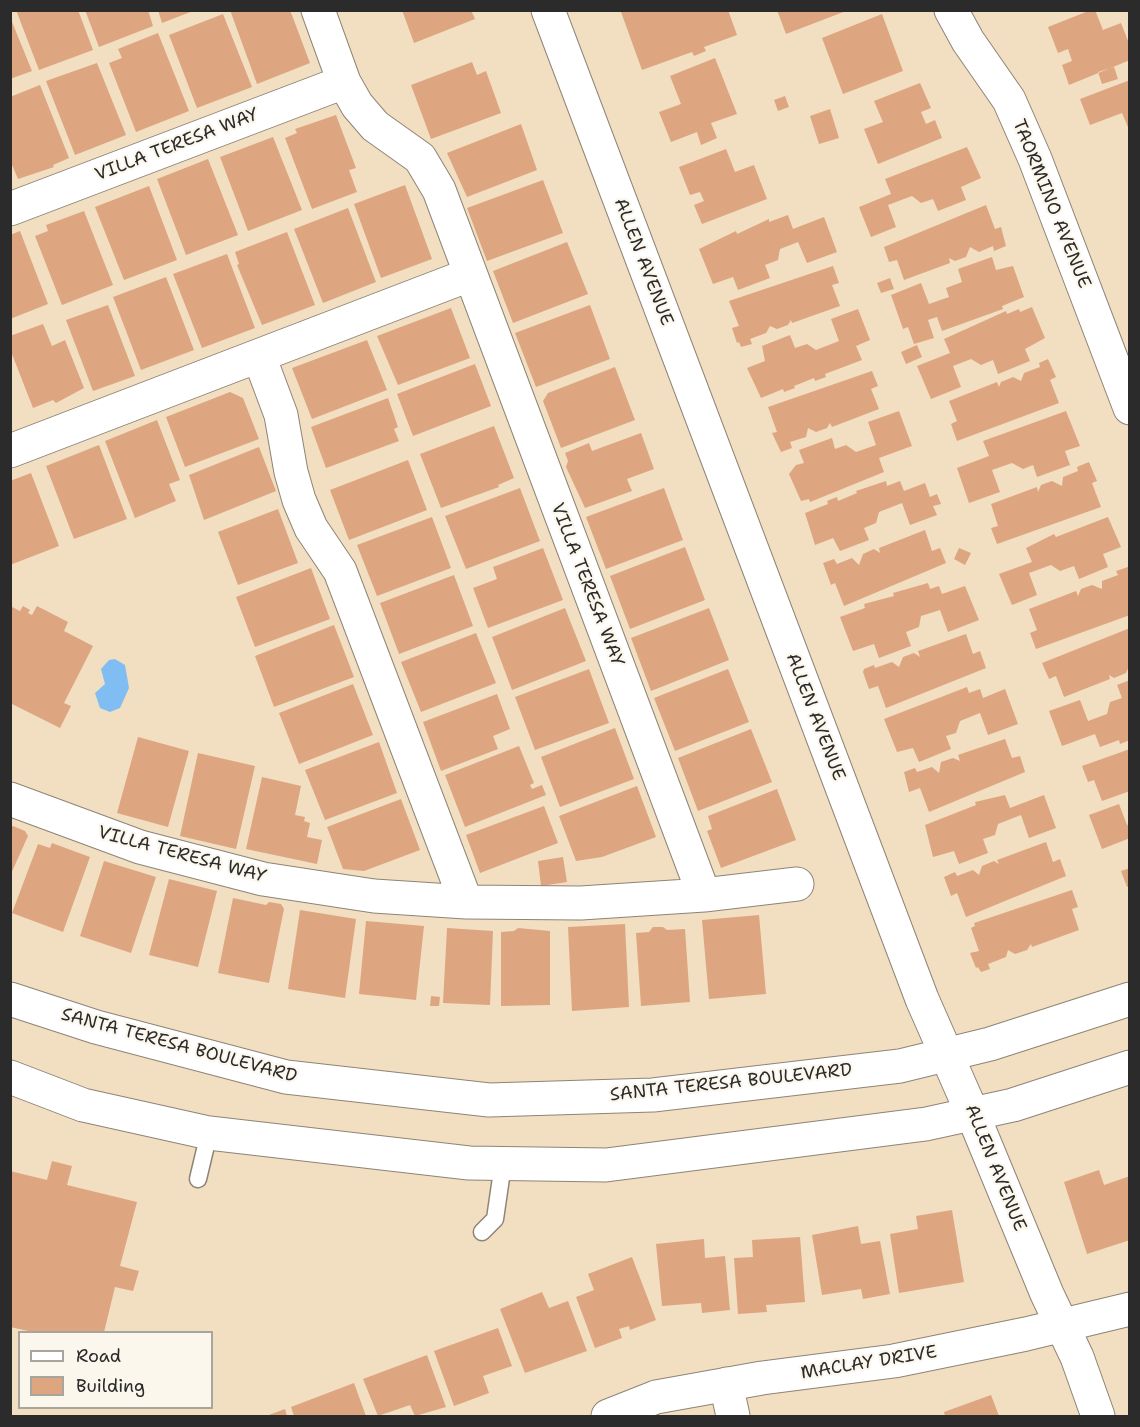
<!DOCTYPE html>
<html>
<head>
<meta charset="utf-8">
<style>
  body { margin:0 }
  #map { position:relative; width:1140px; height:1427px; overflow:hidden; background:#f2dec1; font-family:"Shantell Sans",sans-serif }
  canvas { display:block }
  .frame { position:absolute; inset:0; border:12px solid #2b2b2b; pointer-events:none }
  .legend { position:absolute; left:18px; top:1331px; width:195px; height:78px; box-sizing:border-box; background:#fbf7ec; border:2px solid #a8a59f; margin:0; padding:8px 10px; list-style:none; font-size:18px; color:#2b2b2b }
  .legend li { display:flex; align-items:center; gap:12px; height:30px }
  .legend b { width:30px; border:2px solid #a8a59f }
</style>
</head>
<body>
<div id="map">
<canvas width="1140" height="1427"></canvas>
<div class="frame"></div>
<ul class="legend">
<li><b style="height:8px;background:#fff"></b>Road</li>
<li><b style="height:16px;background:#dda680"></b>Building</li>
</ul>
</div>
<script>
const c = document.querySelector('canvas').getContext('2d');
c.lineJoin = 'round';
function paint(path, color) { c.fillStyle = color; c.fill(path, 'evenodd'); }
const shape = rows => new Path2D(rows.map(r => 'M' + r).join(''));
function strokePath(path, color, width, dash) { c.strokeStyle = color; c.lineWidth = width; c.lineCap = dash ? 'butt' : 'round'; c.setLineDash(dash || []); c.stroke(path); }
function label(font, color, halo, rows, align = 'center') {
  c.font = font + ' "Shantell Sans",sans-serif'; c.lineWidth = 4.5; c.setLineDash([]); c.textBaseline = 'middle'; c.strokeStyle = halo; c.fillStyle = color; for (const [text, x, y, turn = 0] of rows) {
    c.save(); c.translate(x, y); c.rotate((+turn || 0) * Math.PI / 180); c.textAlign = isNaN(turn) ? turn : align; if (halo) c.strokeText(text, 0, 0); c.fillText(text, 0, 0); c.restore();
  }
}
const water = shape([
  [115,659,125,665,129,688,120,708,110,712,100,708,95,693,105,684,101,669,109,660]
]);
const building = shape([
  [16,10,78,10,93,50,39,70],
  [85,10,148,10,153,26,99,47],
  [158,10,193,10,193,11,162,23],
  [230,10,290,10,310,63,257,84],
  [402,10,471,10,475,19,414,43],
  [626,10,728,10,737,35,704,47,706,51,694,56,692,52,642,70,621,12],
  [777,10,846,10,846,11,786,34],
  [1091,10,1095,10,1103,30,1121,23,1130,46,1130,60,1069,85,1062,65,1072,61,1068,49,1058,53,1048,27],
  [223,14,252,87,197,108,169,35],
  [882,14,903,71,843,94,822,38],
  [10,17,32,71,10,79],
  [158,33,189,111,136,132,109,63,122,58,118,49],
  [715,58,737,114,711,123,717,138,701,145,697,132,671,142,659,112,681,104,670,76],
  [472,62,477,75,486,71,501,113,431,139,411,85],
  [97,63,126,135,75,155,46,81],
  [1114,67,1118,79,1102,84,1098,72],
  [1130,80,1130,132,1122,113,1090,125,1080,99],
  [920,83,931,108,921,112,926,124,935,120,942,138,878,164,864,129,883,122,874,101],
  [40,85,69,158,53,165,54,167,18,179,10,160,10,97],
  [785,96,789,107,778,111,774,100],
  [830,109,839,138,819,144,810,116],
  [336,115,356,168,349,170,357,192,312,209,285,138,297,133,295,129],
  [521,124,537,170,467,197,447,153],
  [273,137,302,210,248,231,220,157],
  [967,147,981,178,961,187,966,200,938,211,933,199,921,203,912,196,888,205,896,227,871,237,859,207,891,194,885,179],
  [726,149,735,172,754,165,767,199,702,224,694,205,704,201,700,192,690,195,679,167],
  [208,159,238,235,186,255,157,179],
  [543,180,563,233,487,261,467,208],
  [405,185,432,259,381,278,354,204],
  [149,186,177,260,124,280,95,207],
  [986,205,995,229,1001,227,1006,246,994,251,993,246,979,252,970,247,966,257,955,261,949,258,950,263,904,280,897,260,889,262,884,247],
  [348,208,376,282,323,303,294,229],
  [84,211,113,285,62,305,35,236,48,231,46,225],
  [788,215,793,229,824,217,837,252,807,263,798,242,780,249,778,260,765,265,770,278,738,290,733,277,713,284,699,249,736,231,737,234,769,219,769,222],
  [20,231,48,304,10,319,10,235],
  [287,232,315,305,262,325,237,265,239,264,235,252],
  [567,242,588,294,513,323,493,271],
  [227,254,255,328,202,348,173,274],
  [992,257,996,270,1013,266,1024,297,1002,306,1003,309,942,331,937,317,928,320,934,338,914,344,908,327,903,329,891,295,921,283,929,304,949,297,946,288,962,282,958,269],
  [833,266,839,283,832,285,840,306,792,323,791,320,788,325,777,329,770,326,766,333,750,339,752,344,741,347,739,342,737,343,732,328,739,326,729,301],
  [166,277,194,350,141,370,113,297],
  [890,278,894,289,881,293,877,283],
  [108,305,135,376,93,391,66,320],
  [590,305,610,359,536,387,515,333],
  [1032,307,1045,338,1025,349,1030,361,998,374,993,360,981,365,971,359,953,366,961,387,931,399,917,366,950,353,944,339,1006,311,1007,314,1019,309,1020,312],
  [451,308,470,358,398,385,377,336],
  [858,309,870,340,856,346,862,360,825,374,826,377,815,381,814,378,794,386,795,388,784,392,783,389,761,398,747,368,765,361,762,346,790,335,795,348,807,344,816,350,839,341,831,319],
  [43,324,52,346,65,340,84,388,56,403,53,400,33,408,10,349,10,336],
  [367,340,387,390,312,419,292,368],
  [917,345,922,357,906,364,901,352],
  [1048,359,1056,377,1050,380,1059,403,957,441,951,424,957,421,949,401,997,382,999,387,1001,382,1013,377,1021,381,1024,373,1040,367,1039,363],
  [475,364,491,406,413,436,397,394],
  [615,367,635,420,561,448,543,401,548,393],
  [872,371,878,386,871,389,879,409,832,427,830,423,827,428,816,432,808,428,806,437,790,442,792,448,781,452,772,433,777,432,768,407],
  [230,392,243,398,259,439,185,467,166,417],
  [388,398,398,427,394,429,399,441,326,468,311,427],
  [899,411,912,446,879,458,884,472,810,502,809,499,801,501,789,474,796,465,804,463,799,450,832,438,835,449,846,445,856,452,876,445,868,422],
  [1066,411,1080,446,1065,451,1070,465,1037,477,1033,465,1023,469,1012,463,992,470,1000,492,969,503,957,468,989,456,983,441],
  [157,420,180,480,169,484,176,501,135,518,105,441],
  [494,426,514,478,498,485,499,487,441,508,420,454],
  [641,433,654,469,627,479,632,491,585,508,566,467,568,461,565,453,589,443,592,451],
  [99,445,127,519,74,539,46,466],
  [259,447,276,491,204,520,189,475],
  [408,460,427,510,349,540,330,490],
  [1089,462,1097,481,1092,483,1101,507,997,544,991,528,998,526,991,504,1037,487,1038,492,1041,485,1052,481,1062,486,1063,477,1078,471,1077,467],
  [31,473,59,546,10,565,10,481],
  [886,481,887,486,900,481,904,491,925,483,930,497,937,494,941,504,933,506,937,515,910,525,902,503,879,512,876,523,864,528,869,540,840,551,833,538,815,545,805,513,828,504,827,501,837,497,838,501,857,493,856,491],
  [520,488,540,541,466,569,445,516],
  [664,488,683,540,606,569,586,517],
  [278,509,298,563,238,585,218,532],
  [432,517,451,568,377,596,357,545],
  [1108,517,1121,547,1103,554,1108,567,1079,579,1074,566,1060,571,1051,565,1029,573,1037,595,1012,605,999,574,1032,562,1026,548,1054,534,1056,537],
  [925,530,932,551,940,548,946,563,844,606,835,583,831,585,823,563,834,559,837,564,852,558,859,565,863,554,874,549,880,553,879,548],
  [685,547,705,600,630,629,610,576],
  [543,548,563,600,488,628,473,588,497,579,493,567],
  [959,548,971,553,965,565,954,559],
  [1128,567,1130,615,1036,649,1030,633,1037,630,1029,609,1076,591,1078,596,1081,589,1092,585,1102,589,1102,581,1118,575,1116,571],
  [311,568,330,619,255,647,236,597],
  [454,575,473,626,399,654,380,603],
  [928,583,930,589,939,586,942,594,965,586,979,620,948,632,940,610,921,616,919,627,906,632,911,646,879,658,874,644,853,651,840,617,865,608,864,604,894,596,893,593],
  [10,606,20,611,23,606,30,610,28,613,32,615,37,606,68,622,64,631,93,646,64,703,71,706,60,728,10,703],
  [565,608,586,661,512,690,492,637],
  [709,608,729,660,651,691,631,638],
  [334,625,354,677,274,707,255,656],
  [1130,628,1130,664,1126,673,1114,678,1109,675,1110,679,1064,697,1056,676,1049,679,1042,663],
  [476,633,496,683,421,712,401,662],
  [966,634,973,654,980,651,986,668,886,708,878,686,869,689,863,672,864,669,874,665,875,668,892,662,899,667,903,657,914,653,920,657,918,651],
  [589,669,609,723,535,750,515,697],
  [728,669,749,722,675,751,654,698],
  [1130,680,1130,740,1120,744,1119,740,1100,747,1095,734,1062,746,1049,711,1080,700,1088,721,1107,714,1110,702,1122,698,1117,685],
  [353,684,373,735,299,764,279,713],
  [967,687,969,693,980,689,983,698,1005,689,1018,724,988,735,980,713,960,721,956,733,946,736,951,749,919,762,913,748,897,752,884,719],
  [497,694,510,729,493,736,498,749,441,771,423,722],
  [615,728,634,779,560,807,541,757],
  [751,729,772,782,698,811,678,758],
  [138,737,189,751,168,827,117,813],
  [1005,739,1012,758,1020,756,1025,772,929,812,920,788,909,792,904,772,915,768,917,772,932,767,939,773,941,762,953,758,960,761,958,755],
  [379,742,397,793,325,820,305,770],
  [519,746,534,783,530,785,532,789,542,785,546,795,465,827,445,775],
  [1130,749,1130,791,1102,801,1094,780,1088,782,1082,766],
  [198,753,255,766,236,849,180,836],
  [262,777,301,786,295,815,305,817,304,821,310,823,307,837,322,840,317,864,246,849],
  [637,786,656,837,602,857,576,861,559,816],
  [777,789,796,840,721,868,707,831,712,829,708,816],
  [1005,795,1010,808,1044,795,1056,828,1029,838,1021,815,998,824,995,835,983,839,988,853,959,864,954,851,933,857,925,825,976,805,975,802],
  [401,799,420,850,364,871,343,869,327,827],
  [1119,804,1127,825,1130,824,1130,838,1102,849,1089,815],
  [544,806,558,843,480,873,466,835],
  [13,826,25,831,28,836,10,876,10,827],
  [1046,842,1053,862,1060,859,1066,876,966,917,957,893,951,896,944,877,955,872,957,876,973,870,979,875,982,866,994,861,999,864,997,860],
  [52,843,90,857,63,932,12,913,38,844,50,848],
  [563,857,567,882,541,886,538,861],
  [104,861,156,877,131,953,80,936],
  [1130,868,1130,886,1127,887,1121,871],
  [169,879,217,891,198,967,149,955],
  [1072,890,1078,907,1072,909,1079,930,1032,947,1031,944,1027,950,1015,954,1008,950,1006,957,988,964,990,969,981,972,978,967,976,968,970,953,979,951,971,928,975,926,974,923],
  [233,898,266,905,269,902,281,904,284,909,269,983,218,973],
  [300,910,356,919,345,998,288,989],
  [759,915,766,994,709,999,702,920],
  [366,921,424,926,416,1000,359,994],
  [625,924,629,1007,572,1011,568,927],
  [653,927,663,927,667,930,685,929,690,1002,641,1006,636,933,649,932],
  [447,928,493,931,490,1005,443,1003],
  [518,928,550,931,550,1005,501,1006,501,932,514,931],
  [431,996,440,997,439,1006,430,1006],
  [52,1161,72,1166,67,1185,137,1202,120,1266,139,1271,133,1291,115,1287,104,1332,33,1332,10,1327,10,1171,47,1180],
  [1099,1170,1104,1185,1130,1176,1130,1240,1087,1254,1064,1182],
  [952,1210,964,1282,899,1293,890,1234,918,1229,916,1216],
  [858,1226,861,1244,880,1241,890,1294,863,1299,861,1289,822,1295,812,1235],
  [800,1237,805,1302,766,1305,767,1312,738,1314,734,1258,753,1257,752,1240],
  [704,1239,705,1258,725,1256,730,1310,702,1313,701,1303,662,1306,656,1244],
  [632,1257,656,1320,630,1330,629,1326,619,1329,622,1338,595,1348,576,1297,594,1290,588,1274],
  [542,1292,549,1308,568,1301,587,1351,525,1373,500,1309],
  [498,1328,512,1366,483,1376,489,1393,454,1406,434,1351],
  [427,1355,446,1407,415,1416,410,1405,378,1416,363,1379],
  [354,1383,366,1416,294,1416,291,1407],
  [991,1395,999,1416,945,1416,944,1412],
  [285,1409,287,1416,266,1416]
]);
const lane = shape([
  [198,1179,209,1133],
  [482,1232,495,1219,503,1164]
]);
const street = shape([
  [318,10,344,82,357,105,375,126,420,158,439,190,704,895],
  [951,10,968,41,1009,100,1035,159,1130,408],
  [10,209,344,82],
  [259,356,281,415,291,472,299,500,311,528,340,571,466,902],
  [10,451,469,275],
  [10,799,140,847,263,879,374,896,466,902,581,903,704,895,797,884],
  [973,1115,1047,1294,1077,1357,1098,1416],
  [726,1384,733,1416],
  [608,1416,656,1397,762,1378,894,1361,1026,1334,1130,1309]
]);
const secondary = shape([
  [548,10,922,999,973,1115],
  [10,999,96,1027,286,1077,489,1100,653,1095,900,1066,990,1044,1130,999],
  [10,1077,83,1105,209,1133,469,1163,606,1165,926,1124,1013,1105,1130,1067]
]);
const streetNames = [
  ["VILLA TERESA WAY",177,145,-21],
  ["TAORMINO AVENUE",1051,204,68],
  ["ALLEN AVENUE",643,262,69],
  ["VILLA TERESA WAY",587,585,69],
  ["ALLEN AVENUE",815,717,69],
  ["VILLA TERESA WAY",182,855,15],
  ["SANTA TERESA BOULEVARD",179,1046,15],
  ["SANTA TERESA BOULEVARD",731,1083,-6],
  ["ALLEN AVENUE",995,1168,68],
  ["MACLAY DRIVE",869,1363,-9]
];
paint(water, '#80bdf3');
paint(building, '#dda680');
strokePath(lane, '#8e8476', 19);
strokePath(street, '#8e8476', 35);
strokePath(secondary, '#8e8476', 35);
strokePath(lane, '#fff', 16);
strokePath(street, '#fff', 33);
strokePath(secondary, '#fff', 33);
label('18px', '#2b2b2b', '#fbf7ec', streetNames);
</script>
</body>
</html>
